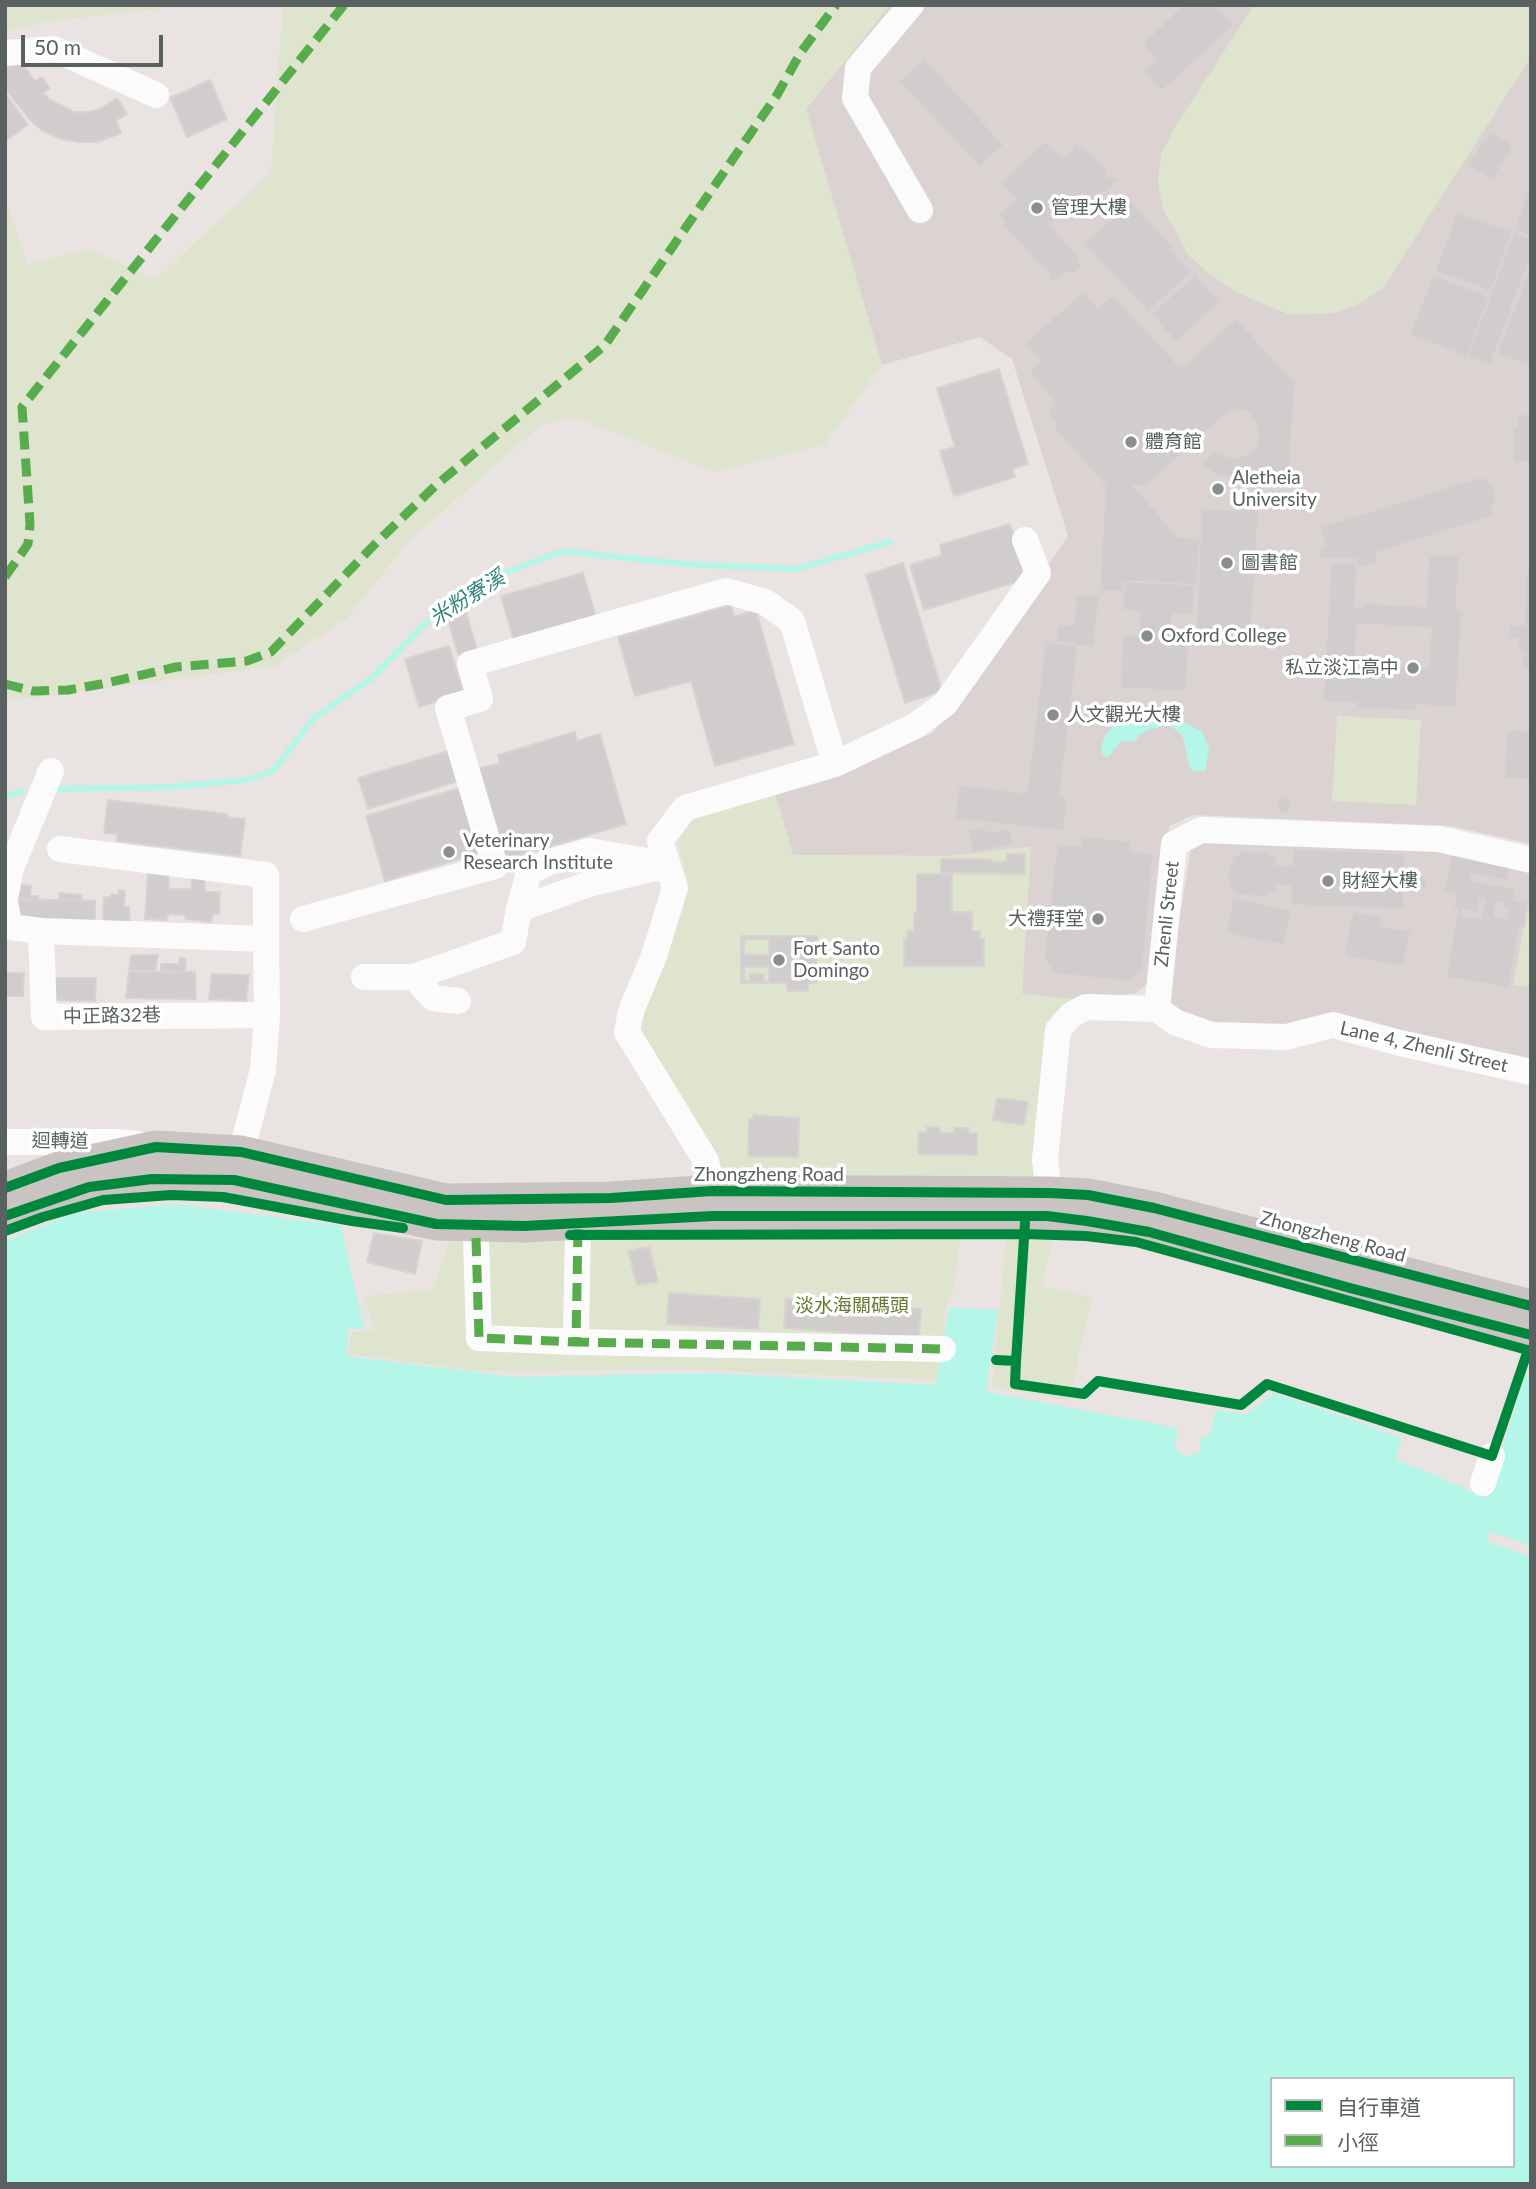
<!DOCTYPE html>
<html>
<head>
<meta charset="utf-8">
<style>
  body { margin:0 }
  #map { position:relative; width:1536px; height:2189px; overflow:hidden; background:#e9e3e2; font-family:Lato,"Noto Sans TC",sans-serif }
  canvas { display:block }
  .frame { position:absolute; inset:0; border:7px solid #586160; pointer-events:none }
  .legend { position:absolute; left:1270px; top:2077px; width:245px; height:91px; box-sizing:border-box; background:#fff; border:2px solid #bcc0bf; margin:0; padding:9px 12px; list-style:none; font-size:21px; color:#586160 }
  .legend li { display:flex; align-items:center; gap:14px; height:35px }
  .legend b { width:35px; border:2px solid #bcc0bf }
  .scale { position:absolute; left:21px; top:35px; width:142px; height:32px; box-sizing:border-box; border:4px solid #586160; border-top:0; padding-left:9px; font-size:21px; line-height:24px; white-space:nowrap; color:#586160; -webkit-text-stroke:5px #fff; paint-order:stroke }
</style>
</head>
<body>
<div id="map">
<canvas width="1536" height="2189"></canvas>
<div class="frame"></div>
<ul class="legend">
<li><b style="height:9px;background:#00873e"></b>自行車道</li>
<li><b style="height:9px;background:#58ac4b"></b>小徑</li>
</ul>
<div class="scale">50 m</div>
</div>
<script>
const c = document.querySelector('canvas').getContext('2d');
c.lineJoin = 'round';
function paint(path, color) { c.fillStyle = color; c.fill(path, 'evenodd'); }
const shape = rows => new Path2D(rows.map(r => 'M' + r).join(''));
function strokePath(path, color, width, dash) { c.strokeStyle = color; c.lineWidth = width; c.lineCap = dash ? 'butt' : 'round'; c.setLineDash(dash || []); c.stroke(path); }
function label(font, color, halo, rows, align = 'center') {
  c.font = font + ' Lato,"Noto Sans TC",sans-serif'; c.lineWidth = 7; c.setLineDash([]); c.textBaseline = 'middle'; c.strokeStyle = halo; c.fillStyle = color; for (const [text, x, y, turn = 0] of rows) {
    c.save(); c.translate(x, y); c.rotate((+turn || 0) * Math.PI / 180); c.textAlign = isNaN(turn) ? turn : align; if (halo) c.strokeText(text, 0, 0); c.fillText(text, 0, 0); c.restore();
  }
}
const education = shape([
  [890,5,1531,5,1531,844,1451,826,1193,815,1169,826,1153,979,1136,993,1081,1000,1022,994,1030,847,947,856,793,855,775,794,933,733,1068,536,1012,359,980,337,882,365,806,109],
  [1208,836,1436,844,1531,864,1531,1066,1209,1022,1165,1006,1191,848]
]);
const green = shape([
  [5,5,192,5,57,20,5,31],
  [283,5,890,5,806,109,882,365,825,444,714,472,576,417,540,426,411,539,346,619,275,666,5,701,5,207,9,209,27,264,91,249,155,280,271,172],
  [1254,5,1531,5,1531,57,1383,288,1359,304,1335,313,1290,315,1238,293,1212,276,1189,256,1163,209,1158,183,1161,155,1173,130],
  [1337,716,1421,720,1416,805,1332,801],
  [775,794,793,855,947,856,1031,847,1022,994,1081,1000,1057,1023,1035,1177,726,1177,636,1028,688,882,678,843,686,819],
  [1531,891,1531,988,1513,985],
  [578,1235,961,1236,952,1296,946,1308,937,1380,686,1369,482,1371,350,1354,351,1333,374,1331,364,1296,433,1290,450,1239],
  [1006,1239,1052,1240,1042,1286,1092,1297,1069,1400,992,1387]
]);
const water = shape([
  [1133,714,1168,717,1186,723,1202,732,1209,748,1205,771,1194,771,1190,767,1182,735,1172,727,1162,726,1148,730,1139,735,1135,742,1124,740,1120,742,1109,756,1104,757,1101,750,1105,735,1123,717],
  [176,1204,341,1226,364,1329,348,1329,347,1356,514,1377,705,1373,936,1385,949,1308,998,1310,986,1392,1178,1428,1175,1448,1187,1457,1199,1452,1202,1437,1210,1436,1216,1410,1245,1415,1274,1393,1402,1438,1396,1460,1435,1475,1487,1499,1525,1375,1531,1377,1531,1546,1491,1532,1486,1541,1531,1557,1531,2184,5,2184,5,1241,76,1213],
  [1272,2079,1513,2079,1513,2166,1272,2166]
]);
const stream = shape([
  [56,789,170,787,246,780,273,771,314,718,372,678,431,618,457,599,501,574,563,551,683,564,796,569,890,542],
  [5,796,22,792]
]);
const building = shape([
  [1183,5,1215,5,1234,25,1162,91,1143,71,1156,59,1142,44,1183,5],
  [924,58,1004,145,979,167,899,81,924,58],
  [19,59,35,81,42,77,50,88,43,93,49,99,74,112,88,112,100,109,117,98,127,114,116,120,121,133,97,142,80,142,61,139,43,131,30,120,5,88,5,69,19,59],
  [210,80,227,119,187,137,170,98,210,80],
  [5,93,28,125,5,141,5,93],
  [1490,131,1514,146,1492,180,1468,164,1490,131],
  [1046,141,1062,158,1077,144,1085,152,1088,150,1108,172,1105,174,1109,178,1114,176,1118,180,1106,194,1103,191,1091,202,1084,195,1050,225,1079,257,1077,259,1083,266,1072,276,1067,271,1053,282,1048,279,1050,273,1046,268,1044,270,1003,224,1005,222,998,214,1016,199,1001,182,1046,141],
  [1531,184,1531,237,1514,230,1531,184],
  [1131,201,1173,247,1170,249,1192,272,1148,312,1084,244,1131,201],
  [1457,212,1512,231,1491,291,1435,271,1457,212],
  [1514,232,1531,238,1531,256,1490,365,1467,357,1514,232],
  [1531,265,1531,366,1497,354,1531,265],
  [1195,274,1220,302,1176,342,1151,314,1195,274],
  [1433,275,1490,297,1467,357,1410,335,1433,275],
  [1082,292,1098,307,1113,295,1181,368,1236,318,1295,382,1288,486,1283,486,1268,468,1245,478,1219,476,1200,464,1217,451,1230,457,1239,457,1248,454,1256,446,1259,438,1255,420,1248,412,1238,409,1228,412,1146,486,1133,486,1179,537,1200,539,1198,585,1124,581,1124,592,1100,591,1105,486,1053,426,1056,423,1047,412,1056,404,1029,371,1040,361,1025,344,1051,320,1053,315,1059,313,1082,292],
  [999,369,1028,464,1012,469,1015,477,954,496,940,451,955,447,937,388,999,369],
  [1518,414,1531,415,1531,462,1513,462,1513,427,1518,427,1518,414],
  [1481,477,1492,484,1497,498,1491,510,1493,516,1376,553,1379,562,1358,568,1356,559,1319,558,1320,546,1326,546,1320,527,1481,477],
  [1239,504,1259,505,1251,632,1196,630,1201,509,1239,510,1239,504],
  [1010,524,1026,579,924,610,910,565,942,555,940,545,1010,524],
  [1429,554,1459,555,1456,609,1462,610,1456,707,1417,705,1417,711,1357,708,1357,703,1323,702,1331,563,1357,564,1355,606,1363,607,1363,603,1426,607,1429,554],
  [1357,624,1431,628,1429,667,1355,663,1357,624],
  [903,563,942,691,905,703,866,575,903,563],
  [1527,568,1531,569,1531,668,1522,667,1523,651,1518,650,1519,639,1508,639,1509,625,1524,625,1527,568],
  [583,573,596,617,514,641,501,596,583,573],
  [1124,581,1195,585,1193,615,1172,614,1171,637,1189,637,1186,691,1120,688,1123,634,1139,635,1140,611,1123,610,1124,581],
  [1077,594,1099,596,1094,647,1056,643,1058,624,1074,625,1077,594],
  [731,605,734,617,756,610,794,744,715,766,691,681,635,696,618,637,731,605],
  [465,609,477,649,458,655,447,615,465,609],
  [1045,641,1078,645,1060,797,1067,798,1064,831,955,819,959,785,1027,793,1045,641],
  [449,646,464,693,419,707,405,659,449,646],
  [1507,729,1531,731,1531,780,1504,778,1507,729],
  [575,732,577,741,600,734,626,824,504,860,478,769,500,763,498,755,575,732],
  [449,751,458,781,368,809,358,778,449,751],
  [463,787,482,852,385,881,366,816,463,787],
  [1282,796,1287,796,1290,802,1290,808,1286,814,1281,813,1277,808,1278,801,1282,796],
  [108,800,227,814,227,817,245,819,240,856,117,841,118,834,104,833,108,800],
  [986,827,986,831,1010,830,1013,845,972,852,968,830,986,827],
  [1081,836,1131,841,1130,851,1153,853,1143,969,1128,981,1056,974,1044,959,1057,844,1080,846,1081,836],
  [1293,849,1405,853,1404,876,1427,877,1427,888,1404,887,1403,909,1291,905,1291,886,1276,886,1275,894,1268,894,1268,897,1237,895,1237,892,1232,892,1227,872,1234,855,1240,855,1240,851,1270,853,1270,856,1277,857,1277,865,1292,865,1293,849],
  [1452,853,1511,863,1507,881,1472,874,1471,881,1516,889,1514,900,1528,903,1524,927,1520,926,1509,988,1446,977,1458,909,1453,908,1456,895,1444,892,1452,853],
  [1480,898,1485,899,1481,919,1462,916,1463,910,1477,913,1480,898],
  [1496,902,1503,903,1502,907,1508,908,1506,918,1494,916,1496,902],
  [1007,854,1025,854,1025,874,941,873,941,859,992,859,992,862,1007,862,1007,854],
  [148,873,168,875,169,889,192,889,191,877,205,879,205,892,220,892,219,914,213,914,211,922,186,919,185,915,168,914,167,920,145,919,148,873],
  [917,874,952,874,952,912,972,912,972,931,980,931,980,939,984,939,984,966,904,966,904,939,907,939,907,931,914,931,914,913,917,913,917,874],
  [21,885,31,886,30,896,38,896,38,900,10,899,11,891,20,891,21,885],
  [119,890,125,891,124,907,129,907,130,924,103,921,104,897,110,897,112,894,119,895,119,890],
  [59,893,82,895,82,901,59,900,59,893],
  [1233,898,1291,910,1284,945,1226,934,1233,898],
  [10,899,95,901,95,922,10,920,10,899],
  [1353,911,1383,917,1381,926,1411,931,1403,967,1344,956,1353,911],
  [741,936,817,936,817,983,808,983,808,991,787,991,787,983,741,983,741,936],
  [744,939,769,939,769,955,744,955,744,939],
  [744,967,769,967,769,981,764,981,764,974,750,974,750,981,744,981,744,967],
  [131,955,158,955,155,971,129,971,131,955],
  [180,958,186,959,185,972,161,971,161,964,179,964,180,958],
  [129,971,195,972,196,999,126,998,129,971],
  [5,973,24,973,23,996,5,996,5,973],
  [212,974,249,975,246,1001,209,999,212,974],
  [50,978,96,978,95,1001,48,1000,50,978],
  [997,1098,1028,1102,1024,1125,993,1120,997,1098],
  [753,1115,799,1118,798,1157,748,1156,749,1119,753,1119,753,1115],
  [927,1127,940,1128,940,1133,954,1133,955,1128,968,1128,968,1133,977,1133,977,1155,918,1154,919,1132,927,1133,927,1127],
  [374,1233,422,1241,415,1274,367,1262,374,1233],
  [649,1247,658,1282,637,1285,628,1251,649,1247],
  [669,1293,760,1299,758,1329,667,1324,669,1293],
  [786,1299,921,1309,919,1338,784,1328,786,1299]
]);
const minor = shape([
  [911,5,858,68,855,98,920,210],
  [5,53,54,49,156,95],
  [835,764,915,726,945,704,1038,573,1025,540],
  [60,849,266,875,266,939],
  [5,899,11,868,51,771],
  [5,903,10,927,41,931,266,939,267,1015,263,1070,237,1168],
  [519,909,529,872,549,862,589,851,659,863],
  [303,919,495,866,448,708,480,699,470,664,726,591,765,602,792,621,835,764,685,808,660,841,675,888,654,956,631,1011,627,1032,706,1161,712,1191],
  [41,931,44,1017,267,1015],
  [364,977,414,977],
  [458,1001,433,998,414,977,513,942,519,909,592,883,668,865],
  [1157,1009,1175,1022,1211,1035,1286,1037,1333,1025,1400,1043,1531,1072],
  [5,1142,116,1142,137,1144],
  [1048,1210,1049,1193,1045,1159,1058,1030,1071,1015,1086,1007,1157,1009,1174,844,1201,830,1439,839,1531,860],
  [578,1223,576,1342,943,1349],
  [476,1238,479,1338,576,1342],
  [1483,1483,1492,1456]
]);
const major = shape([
  [5,1188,59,1168,156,1147,241,1152,446,1200,611,1198,712,1191,1049,1193,1088,1195,1154,1208,1531,1306],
  [5,1216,89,1187,152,1179,234,1180,436,1224,524,1226,713,1216,1047,1216,1087,1221,1149,1232,1350,1288,1531,1335]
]);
const quiet = shape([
  [5,577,28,544,30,524,22,407,344,5],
  [5,684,33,691,68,690,107,683,176,667,247,661,271,652,375,544,435,486,605,345,777,95,801,52,836,5],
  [578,1229,576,1342,943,1349],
  [476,1238,479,1338,576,1342]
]);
const cycleway = shape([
  [5,1188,59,1168,156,1147,241,1152,446,1200,611,1198,712,1191,1049,1193,1088,1195,1154,1208,1531,1306],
  [5,1216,89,1187,152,1179,234,1180,436,1224,524,1226,713,1216,1047,1216,1087,1221,1149,1232,1350,1288,1531,1335],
  [5,1231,43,1217,103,1200,171,1195,223,1197,352,1221,403,1228],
  [570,1235,1024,1234,1086,1236,1136,1242,1531,1351],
  [996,1360,1016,1361,1025,1223],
  [1016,1361,1015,1384,1084,1394,1098,1381,1241,1405,1267,1384,1492,1456,1528,1350]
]);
const markers = [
  [1037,208,7,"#8b8e8e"],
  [1131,442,7,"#8b8e8e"],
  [1218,489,7,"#8b8e8e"],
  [1227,563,7,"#8b8e8e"],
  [1147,636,7,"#8b8e8e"],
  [1413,668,7,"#8b8e8e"],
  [1053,715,7,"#8b8e8e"],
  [449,852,7,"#8b8e8e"],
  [1328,881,7,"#8b8e8e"],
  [1098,919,7,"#8b8e8e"],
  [779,960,7,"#8b8e8e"]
];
const poiNames = [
  ["管理大樓",1051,208],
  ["體育館",1145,442],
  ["Aletheia",1232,478],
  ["University",1232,500],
  ["圖書館",1241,563],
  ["Oxford College",1161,636],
  ["私立淡江高中",1399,668,"right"],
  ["人文觀光大樓",1067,715],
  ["Veterinary",463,841],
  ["Research Institute",463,863],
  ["財經大樓",1342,881],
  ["大禮拜堂",1084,919,"right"],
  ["Fort Santo",793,949],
  ["Domingo",793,971]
];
const streetNames = [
  ["Zhenli Street",1167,914,-84],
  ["中正路32巷",112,1016,-1],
  ["Lane 4, Zhenli Street",1424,1047,13],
  ["迴轉道",60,1141,1],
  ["Zhongzheng Road",769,1175],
  ["Zhongzheng Road",1333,1237,15]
];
const parkNames = [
  ["淡水海關碼頭",852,1306]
];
const waterNames = [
  ["米粉寮溪",467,598,-32]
];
paint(education, '#dbd3d1');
paint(green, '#dee4cd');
paint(water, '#b4f6e8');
strokePath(stream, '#b4f6e8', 6);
paint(building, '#d0cdcc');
strokePath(building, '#d8d2d2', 2);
strokePath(minor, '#fcfbfb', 26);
strokePath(major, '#c9c4c2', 33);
strokePath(quiet, '#58ac4b', 9, [18, 9]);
strokePath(cycleway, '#00873e', 10);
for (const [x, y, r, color] of markers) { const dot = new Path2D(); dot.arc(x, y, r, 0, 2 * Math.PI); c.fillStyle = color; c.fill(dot); strokePath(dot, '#fff', 2.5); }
label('19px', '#586160', '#fff', poiNames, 'left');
label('19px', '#586160', '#fff', streetNames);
label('19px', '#607d33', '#fff', parkNames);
label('italic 21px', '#308378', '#fff', waterNames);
</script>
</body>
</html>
